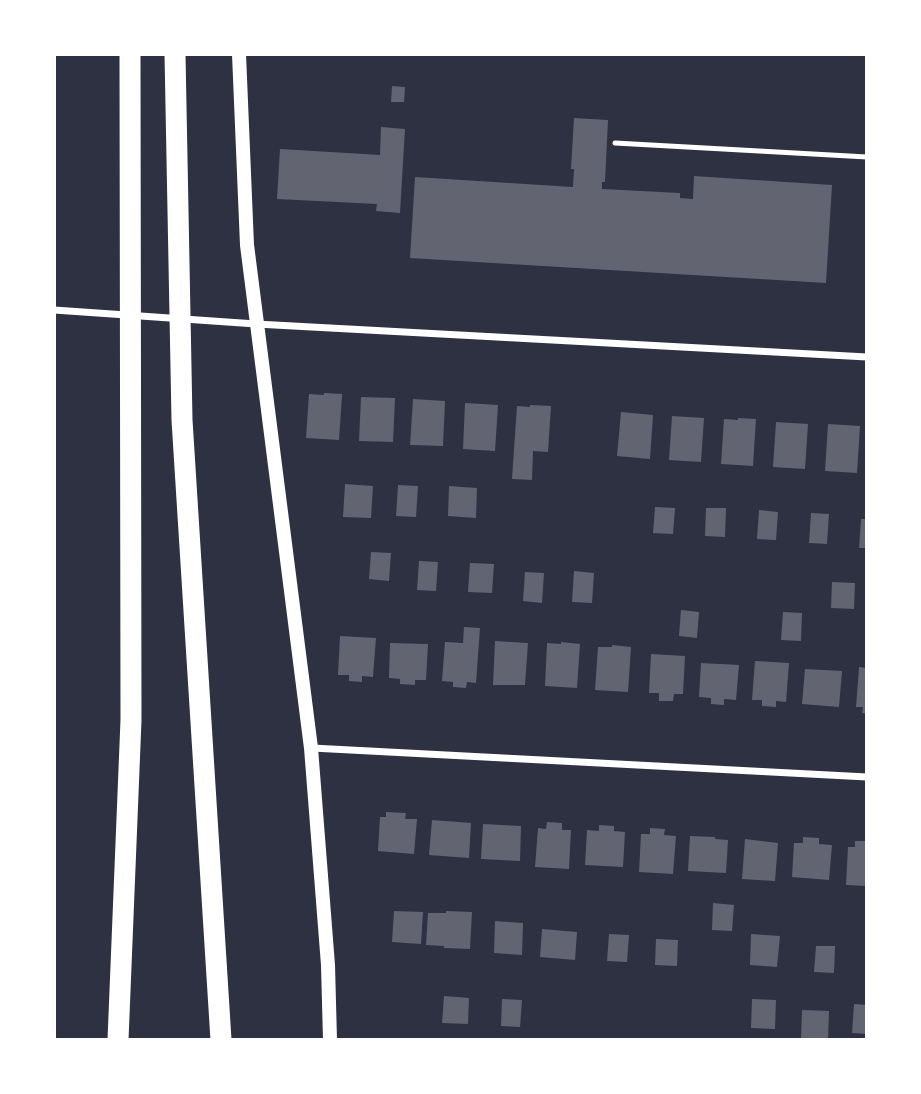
<!DOCTYPE html>
<html>
<head>
<meta charset="utf-8">
<style>
  body { margin:0 }
  #map { position:relative; width:921px; height:1094px; overflow:hidden; background:#2d3142; font-family:"PT Sans Narrow",sans-serif }
  canvas { display:block }
  .frame { position:absolute; inset:0; border:56px solid #fff; pointer-events:none }
</style>
</head>
<body>
<div id="map">
<canvas width="921" height="1094"></canvas>
<div class="frame"></div>
</div>
<script>
const c = document.querySelector('canvas').getContext('2d');
c.lineJoin = 'round';
function paint(path, color) { c.fillStyle = color; c.fill(path, 'evenodd'); }
const shape = rows => new Path2D(rows.map(r => 'M' + r).join(''));
function strokePath(path, color, width, dash) { c.strokeStyle = color; c.lineWidth = width; c.lineCap = dash ? 'butt' : 'round'; c.setLineDash(dash || []); c.stroke(path); }
const building = shape([
  [392,86,405,87,404,102,391,102],
  [574,118,608,120,605,182,602,182,602,189,680,193,680,198,693,199,694,176,832,185,826,283,410,258,415,177,573,187,574,169,571,169],
  [381,127,405,129,400,213,376,211,377,204,277,199,280,149,380,155],
  [324,393,342,394,342,396,339,440,306,438,309,394,324,395],
  [361,397,395,398,393,442,359,441],
  [413,399,445,401,443,446,410,445],
  [465,403,498,405,495,451,463,449],
  [530,405,551,406,548,452,533,451,532,480,512,479,517,406,530,407],
  [621,412,653,415,650,459,617,456],
  [672,416,704,418,701,462,669,460],
  [738,418,756,419,753,466,721,464,724,419,738,420],
  [776,422,808,424,805,469,773,467],
  [828,424,860,426,857,473,825,471],
  [345,484,373,486,371,518,343,517],
  [398,485,418,486,416,517,396,516],
  [449,486,477,488,476,518,448,516],
  [655,507,675,508,673,534,653,533],
  [706,508,726,508,725,537,705,536],
  [759,510,778,512,776,540,757,539],
  [811,513,829,514,827,544,809,543],
  [861,519,867,519,867,548,859,548],
  [371,552,391,553,389,581,369,579],
  [419,561,438,562,436,591,417,590],
  [470,563,494,564,492,593,468,592],
  [574,571,594,573,592,603,572,602],
  [525,572,544,573,542,603,523,601],
  [832,582,855,583,854,609,831,608],
  [681,610,699,612,697,638,679,636],
  [783,612,802,613,801,641,781,640],
  [464,627,480,628,476,683,467,682,466,688,453,687,453,682,442,681,445,642,463,643],
  [340,636,376,638,373,677,362,676,362,682,349,681,349,675,338,675],
  [495,641,528,643,525,685,493,685],
  [561,642,580,644,577,688,545,686,547,643,561,644],
  [390,643,428,644,426,680,415,680,415,685,400,684,400,679,389,678],
  [612,645,631,647,628,692,595,690,598,647,612,647],
  [651,654,685,656,683,694,674,694,673,701,659,701,659,693,649,693],
  [755,661,789,663,786,702,776,701,776,707,762,706,762,700,752,700],
  [701,663,739,665,736,700,724,699,724,705,711,704,711,698,699,697],
  [859,667,867,668,867,714,862,713,863,707,856,707],
  [805,669,842,671,839,707,802,704],
  [386,812,406,813,405,819,417,819,414,854,378,851,380,817,386,817],
  [432,820,471,823,469,858,429,855],
  [547,822,562,823,562,830,571,830,569,869,535,867,538,828,546,829],
  [483,824,521,826,520,861,481,859],
  [599,825,614,826,614,831,625,832,623,867,585,865,587,830,599,831],
  [650,828,665,829,664,835,676,836,673,874,639,872,641,834,650,834],
  [690,836,715,837,715,839,728,840,726,873,688,871],
  [803,837,819,838,819,844,832,845,829,880,792,877,794,843,803,843],
  [745,839,778,843,775,881,742,879],
  [855,841,867,841,867,886,846,885,848,847,855,847],
  [713,903,734,905,732,931,712,930],
  [394,911,423,912,421,944,392,942],
  [446,911,472,912,470,949,444,948,444,946,426,945,428,913,446,913],
  [495,921,523,923,522,955,494,953],
  [542,929,577,932,575,960,540,957],
  [609,934,629,935,627,962,607,961],
  [751,934,780,936,777,967,750,965],
  [656,939,678,940,677,966,655,965],
  [816,946,835,946,834,973,814,972],
  [444,996,469,998,468,1024,442,1023],
  [502,999,522,1000,520,1027,501,1026],
  [752,999,776,1000,775,1029,751,1028],
  [854,1004,867,1005,867,1034,852,1033],
  [802,1010,829,1011,828,1040,801,1040]
]);
const service = shape([
  [615,143,867,157]
]);
const minor = shape([
  [54,310,256,324,867,357],
  [312,748,867,777]
]);
const secondary = shape([
  [239,54,247,245,311,748,328,965,330,1040]
]);
const motorway = shape([
  [175,54,182,420,221,1040],
  [118,1040,131,720,130,54]
]);
paint(building, '#626471');
strokePath(service, '#fff', 5);
strokePath(minor, '#fff', 7);
strokePath(secondary, '#fff', 14);
strokePath(motorway, '#fff', 21);
</script>
</body>
</html>
